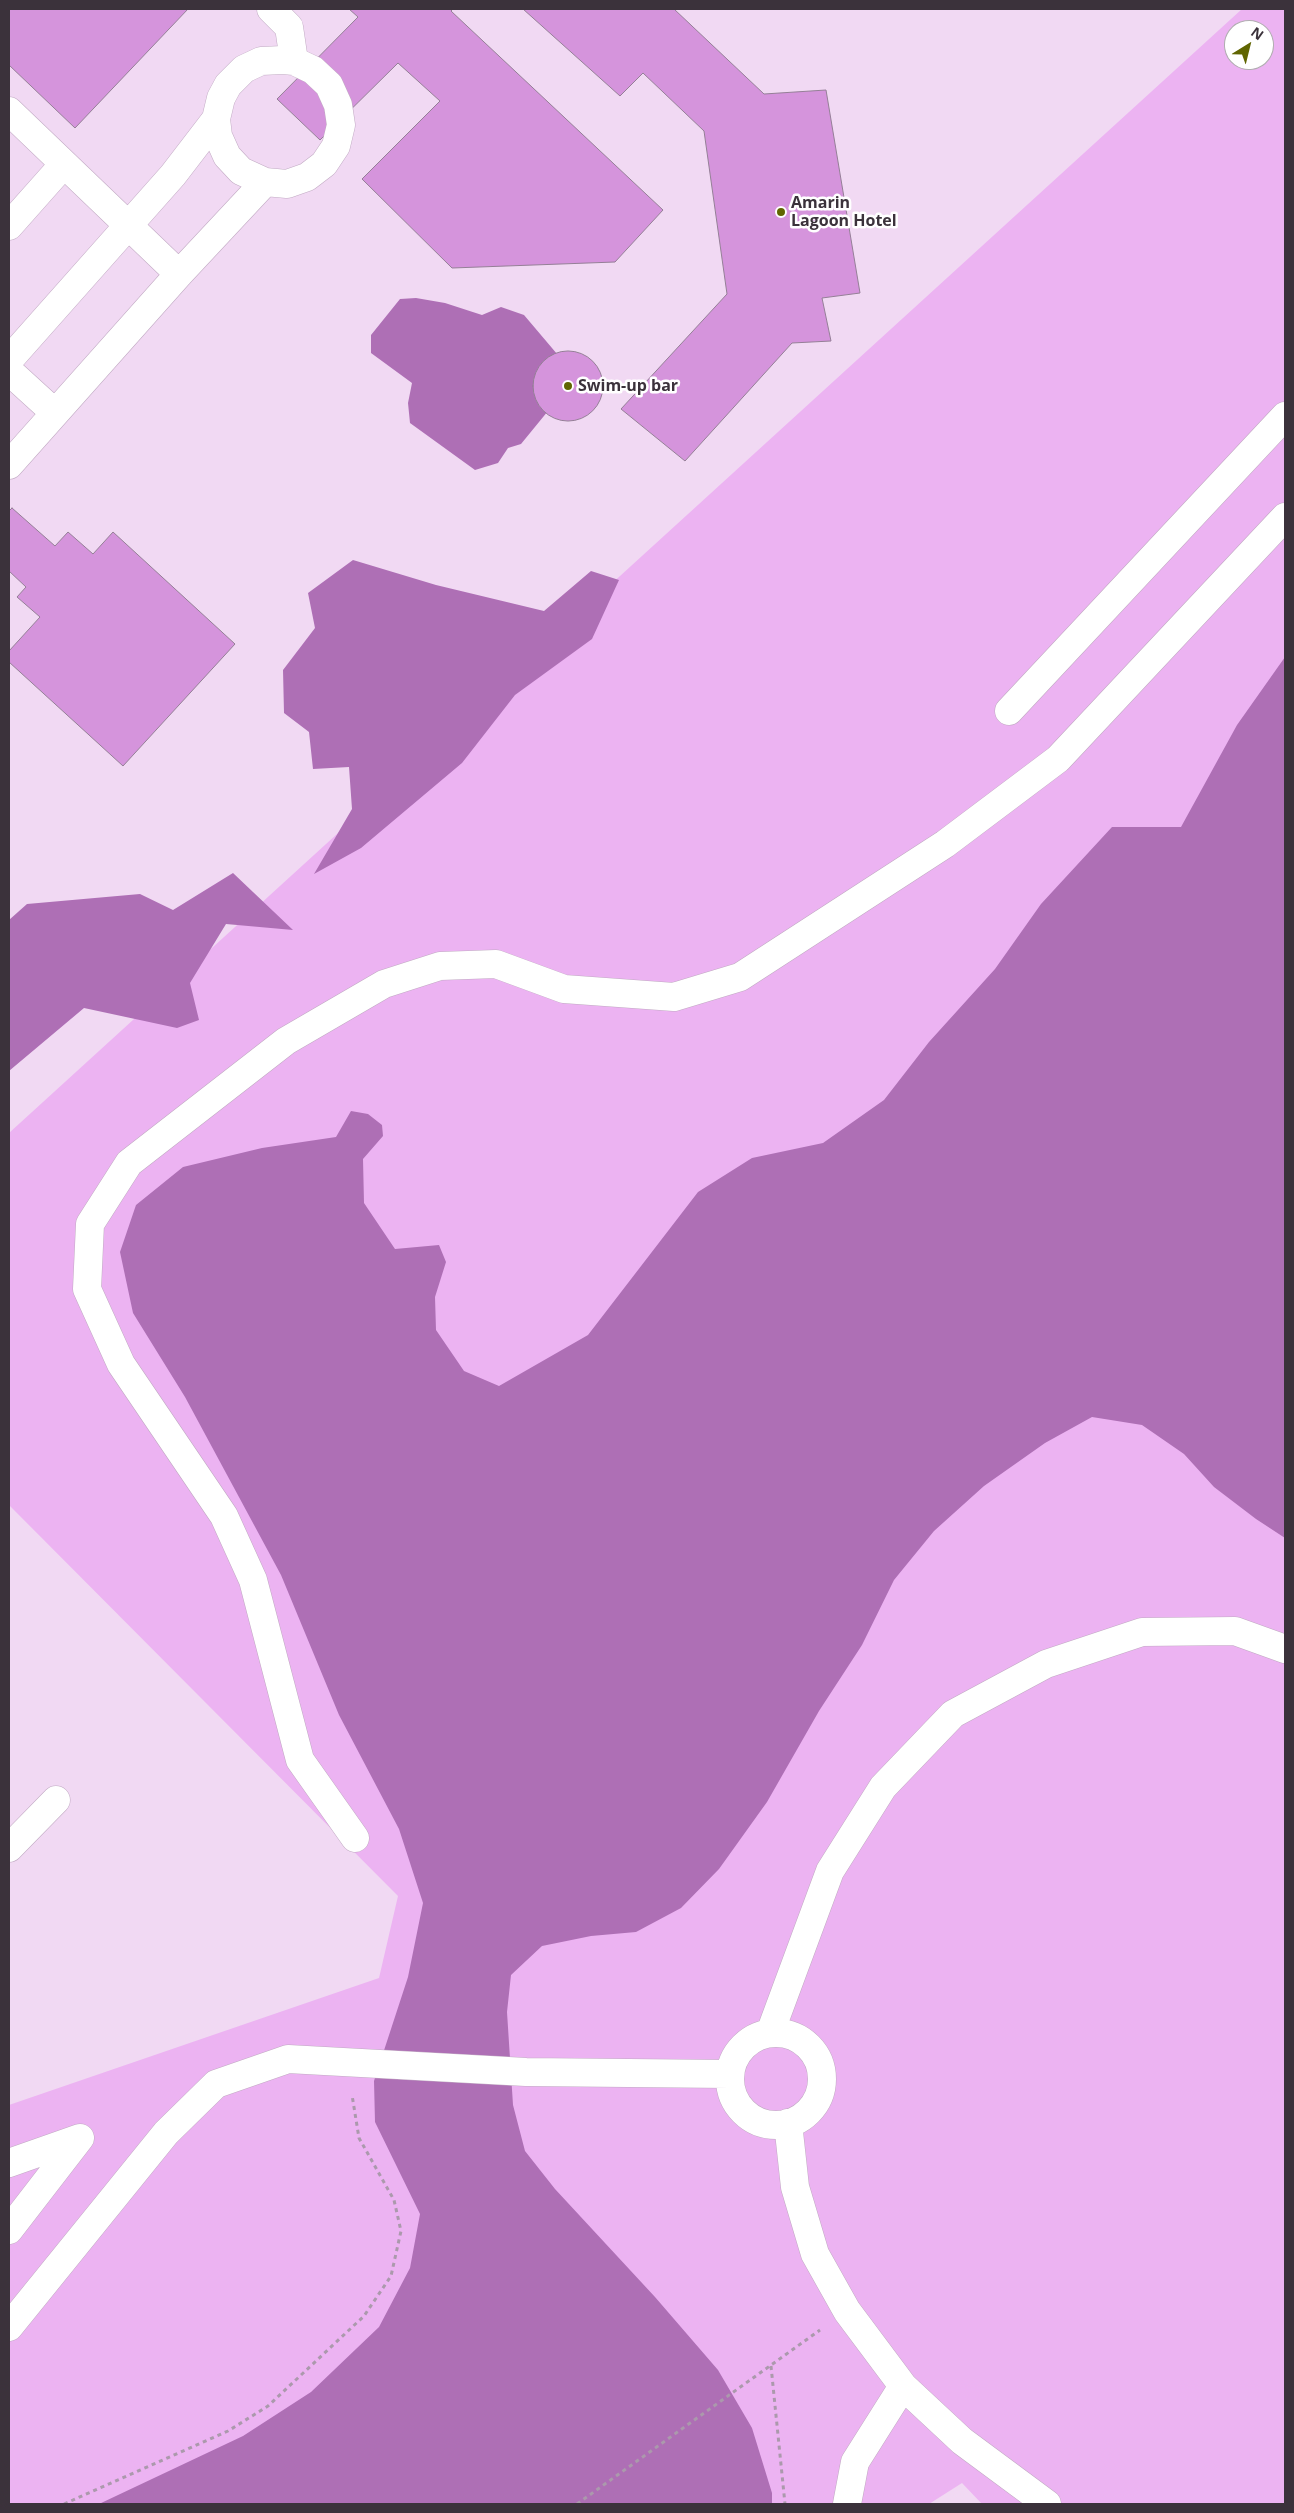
<!DOCTYPE html>
<html>
<head>
<meta charset="utf-8">
<style>
  body { margin:0 }
  #map { position:relative; width:1294px; height:2513px; overflow:hidden; background:#f1d9f3; font-family:"Open Sans",sans-serif }
  canvas { display:block }
  .frame { position:absolute; inset:0; border:10px solid #3b323b; pointer-events:none }
  .north { position:absolute; left:1224px; top:20px; width:50px; height:50px; box-sizing:border-box; background:#fff; border:1px solid #b1adb1; border-radius:50%; rotate:36deg; font-size:14px; font-weight:700; line-height:20px; text-align:center; color:#3b323b }
  .north::after { content:''; display:block; margin:auto; width:18px; height:22px; background:#606501; clip-path:polygon(50% 0,100% 100%,50% 72%,0 100%) }
</style>
</head>
<body>
<div id="map">
<canvas width="1294" height="2513"></canvas>
<div class="frame"></div>
<div class="north">N</div>
</div>
<script>
const c = document.querySelector('canvas').getContext('2d');
c.lineJoin = 'round';
function paint(path, color) { c.fillStyle = color; c.fill(path, 'evenodd'); }
const shape = rows => new Path2D(rows.map(r => 'M' + r).join(''));
function strokePath(path, color, width, dash) { c.strokeStyle = color; c.lineWidth = width; c.lineCap = dash ? 'butt' : 'round'; c.setLineDash(dash || []); c.stroke(path); }
function label(font, color, halo, rows, align = 'center') {
  c.font = font + ' "Open Sans",sans-serif'; c.lineWidth = 5; c.setLineDash([]); c.textBaseline = 'middle'; c.strokeStyle = halo; c.fillStyle = color; for (const [text, x, y, turn = 0] of rows) {
    c.save(); c.translate(x, y); c.rotate((+turn || 0) * Math.PI / 180); c.textAlign = isNaN(turn) ? turn : align; if (halo) c.strokeText(text, 0, 0); c.fillText(text, 0, 0); c.restore();
  }
}
const green = shape([
  [1242,9,1285,9,1285,2504,982,2504,962,2483,929,2504,9,2504,9,2105,379,1978,398,1896,9,1505,9,1133],
  [1234,30,1264,30,1264,60,1234,60]
]);
const water = shape([
  [416,298,445,303,482,315,501,307,524,315,563,361,566,389,521,444,508,448,498,463,475,470,410,423,408,403,412,383,371,353,371,335,400,299],
  [353,560,436,585,544,611,591,571,619,580,592,639,515,695,462,763,361,848,314,874,352,809,349,767,313,769,309,732,284,713,283,670,315,628,308,593],
  [1285,657,1285,1538,1256,1519,1214,1487,1184,1454,1142,1425,1092,1417,1045,1443,984,1486,934,1531,894,1580,862,1645,819,1711,767,1802,719,1869,681,1908,636,1932,591,1936,542,1946,511,1975,507,2012,513,2105,525,2151,555,2189,655,2297,718,2370,752,2428,772,2493,772,2504,99,2504,243,2436,311,2392,379,2327,410,2268,420,2214,375,2122,374,2081,408,1977,423,1903,399,1829,339,1715,281,1575,185,1397,133,1313,120,1252,136,1205,183,1167,262,1148,336,1137,351,1111,368,1114,382,1125,383,1136,363,1159,364,1203,395,1249,439,1245,446,1262,435,1297,436,1330,464,1371,499,1386,588,1335,698,1192,752,1158,823,1143,884,1100,929,1042,995,969,1041,904,1112,827,1181,827,1237,725],
  [233,873,293,930,226,924,190,983,199,1020,177,1028,84,1008,9,1071,9,920,27,904,140,894,173,910]
]);
const building = shape([
  [9,9,188,9,75,128,9,65,9,9],
  [349,9,453,9,451,11,663,210,615,262,452,268,362,179,440,101,398,63,320,140,277,99,358,17,349,9],
  [523,9,674,9,764,94,826,90,860,293,822,298,831,341,792,343,685,461,621,409,727,294,704,131,643,73,620,96,523,9],
  '533 386a35 35 0 1 1 70 0a35 35 0 1 1-70 0Z',
  [12,508,55,546,68,532,93,554,113,532,235,644,123,766,9,662,9,651,40,617,17,597,26,587,9,571,9,511,12,508]
]);
const path = shape([
  [771,2366,785,2504],
  [64,2504,228,2431,268,2406,364,2316,391,2276,401,2231,394,2200,359,2138,352,2095],
  [577,2504,820,2330]
]);
const minor = shape([
  [271,9,289,27,294,61],
  [9,111,179,274],
  [9,226,64,164],
  [9,360,173,175,216,119,221,98,228,85,244,69,261,61,283,60,294,61,313,70,329,85,338,105,341,125,336,146,324,164,307,177,287,184,265,182,241,171,227,156,218,136,216,119],
  [9,371,55,413],
  [9,465,179,274,265,182],
  [1009,711,1285,416],
  [355,1838,300,1760,253,1580,224,1516,121,1364,87,1289,90,1224,129,1163,286,1041,384,984,440,966,496,964,564,989,674,997,740,977,945,844,1058,759,1285,517],
  [9,1848,56,1800],
  [770,2033,830,1871,883,1787,953,1714,1046,1664,1142,1632,1235,1631,1285,1649],
  '730 2079a46 46 0 1 1 92 0a46 46 0 1 1-92 0Z',
  [788,2123,795,2187,815,2254,847,2311,903,2386,962,2441,1047,2504],
  [9,2163,80,2138,9,2230],
  [9,2327,166,2133,216,2084,288,2059,526,2072,730,2074],
  [847,2504,855,2462,903,2386]
]);
const markers = [
  [781,212,5,"#606501"],
  [568,386,5,"#606501"]
];
const poiNames = [
  ["Amarin",791,203],
  ["Lagoon Hotel",791,221],
  ["Swim-up bar",578,386]
];
paint(green, '#ecb3f2');
paint(water, '#ae6fb5');
paint(building, '#d594dc');
strokePath(building, '#947f96', 1);
strokePath(minor, '#c1aac3', 29);
strokePath(path, '#ab99ac', 3, [4, 4]);
strokePath(minor, '#fff', 28);
for (const [x, y, r, color] of markers) { const dot = new Path2D(); dot.arc(x, y, r, 0, 2 * Math.PI); c.fillStyle = color; c.fill(dot); strokePath(dot, '#fff', 2); }
label('bold 16px', '#3b323b', '#fff', poiNames, 'left');
</script>
</body>
</html>
